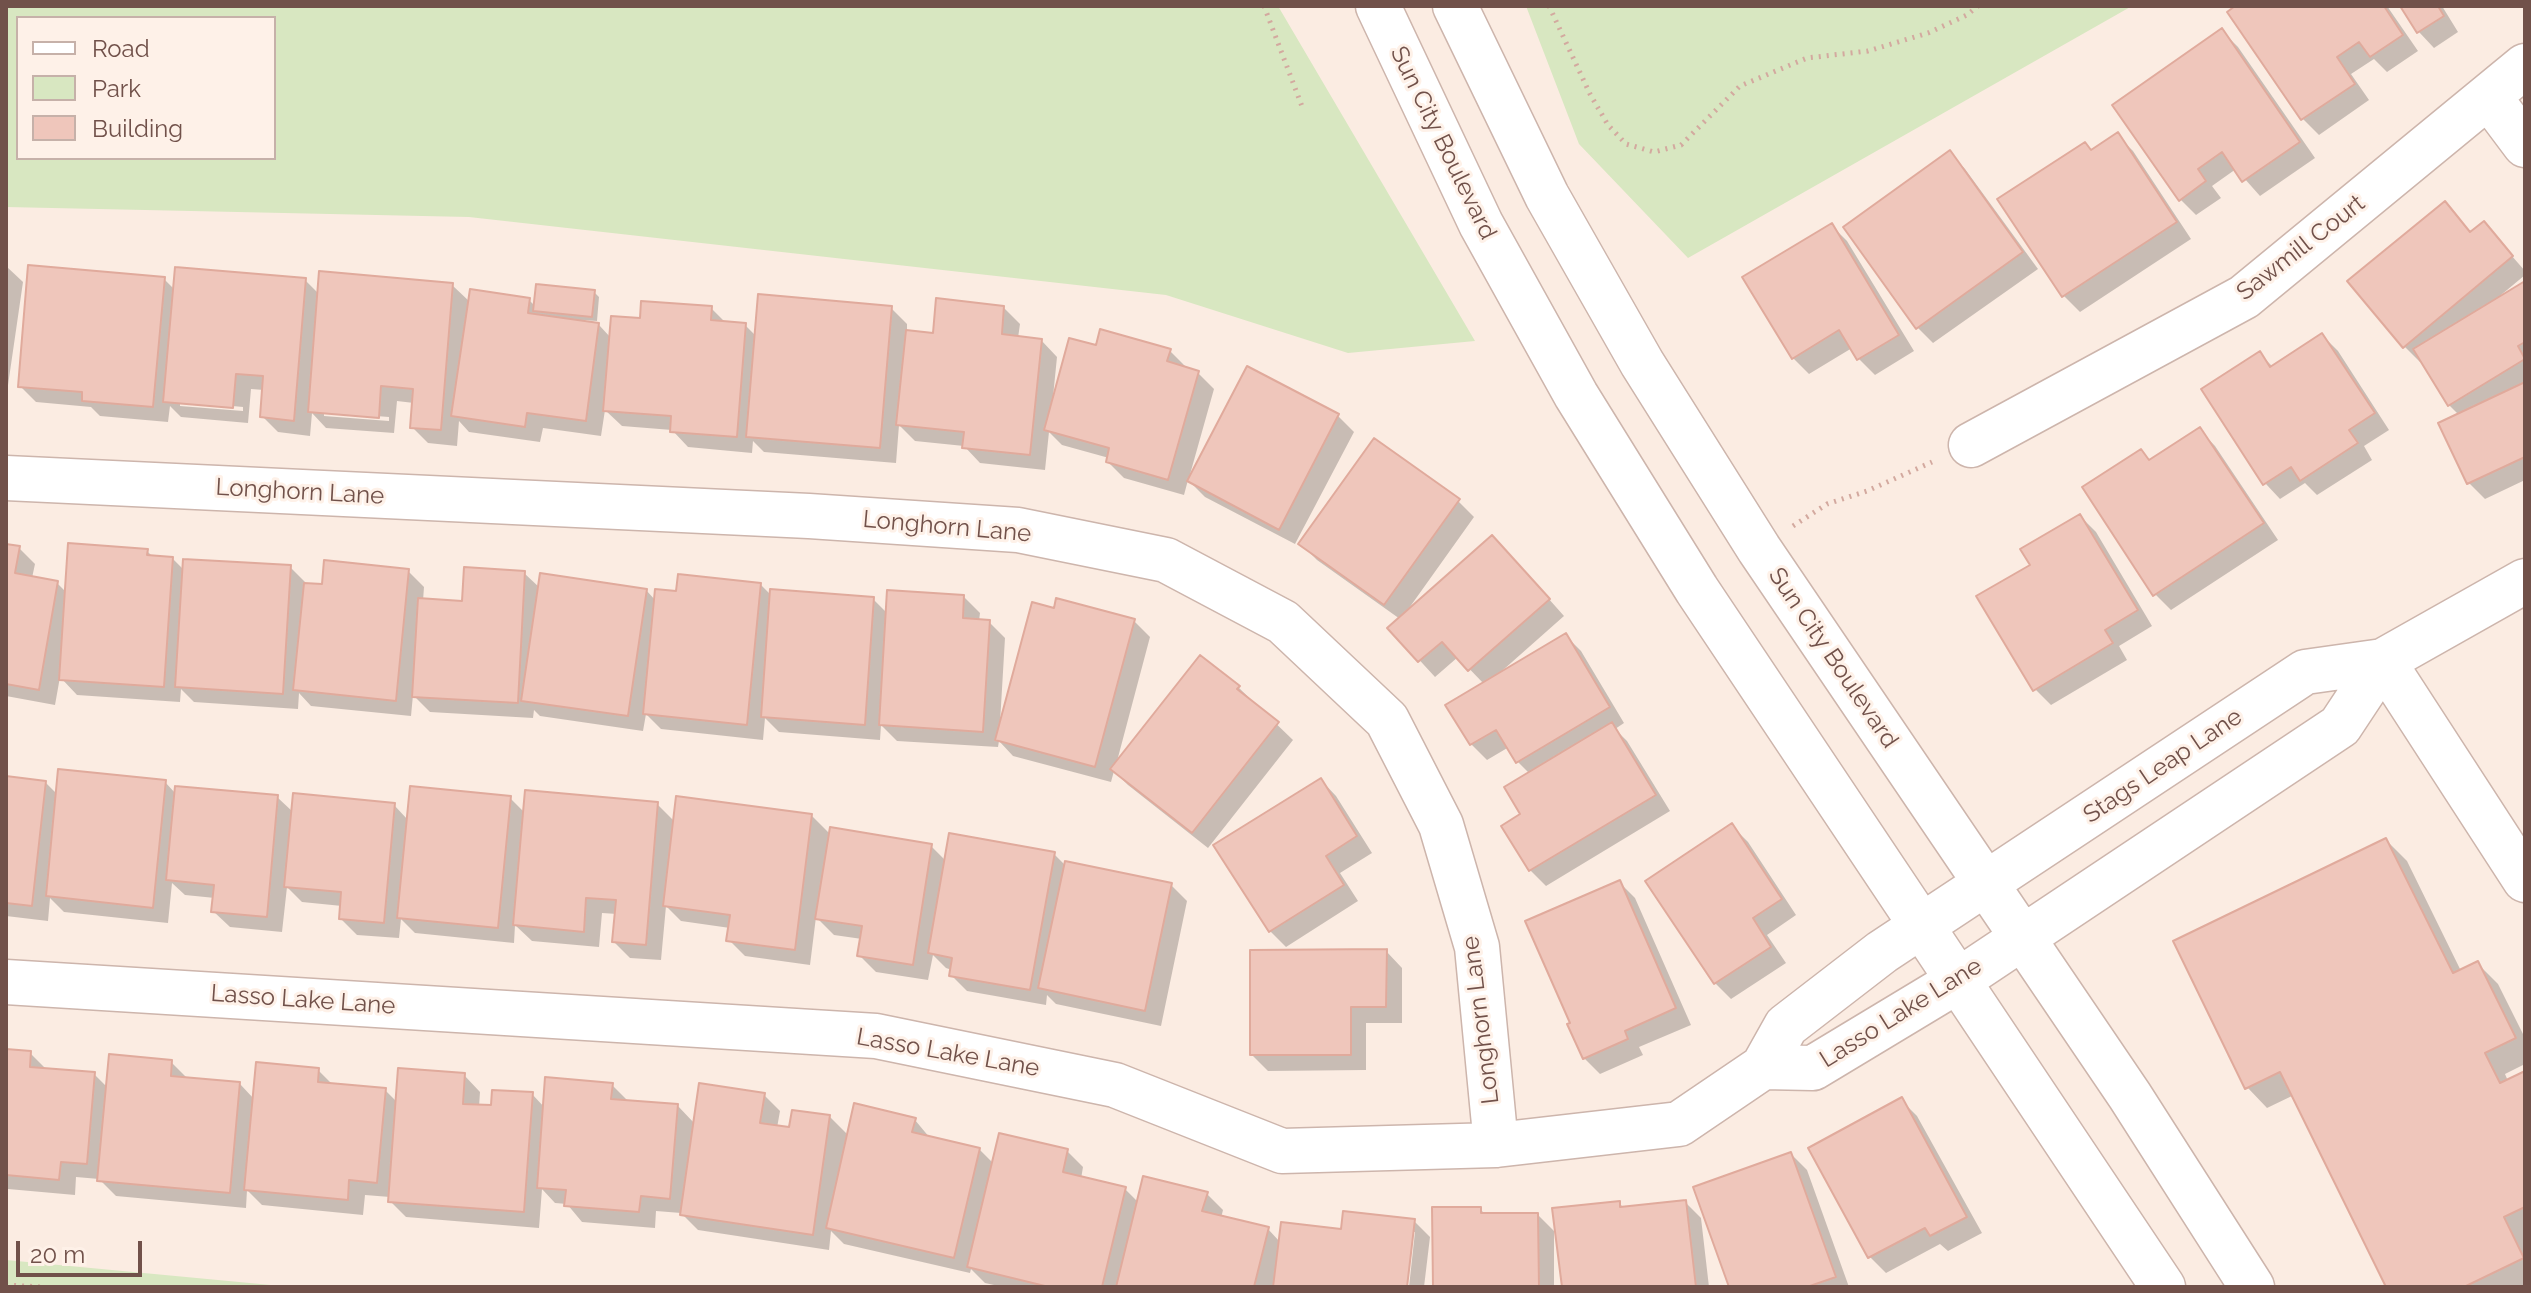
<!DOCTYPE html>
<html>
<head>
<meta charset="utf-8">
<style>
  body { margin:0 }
  #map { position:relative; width:2531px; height:1293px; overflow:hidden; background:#fbece2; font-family:Raleway,sans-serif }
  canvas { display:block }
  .frame { position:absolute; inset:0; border:8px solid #71514a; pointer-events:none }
  .legend { position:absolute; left:16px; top:16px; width:260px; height:144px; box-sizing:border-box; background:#fef1e8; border:2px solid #c6b1a9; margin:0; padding:10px 14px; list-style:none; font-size:24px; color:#71514a }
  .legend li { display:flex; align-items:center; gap:16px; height:40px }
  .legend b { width:40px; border:2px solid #c6b1a9 }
  .scale { position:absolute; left:16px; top:1241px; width:126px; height:36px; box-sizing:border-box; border:4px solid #71514a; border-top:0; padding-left:10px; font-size:24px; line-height:28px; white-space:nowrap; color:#71514a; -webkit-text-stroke:6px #fef1e8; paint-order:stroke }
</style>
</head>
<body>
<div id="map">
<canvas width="2531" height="1293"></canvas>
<div class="frame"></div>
<ul class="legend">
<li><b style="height:10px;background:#fff"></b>Road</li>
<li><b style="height:22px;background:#d8e7c1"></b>Park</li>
<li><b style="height:22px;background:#efc6bb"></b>Building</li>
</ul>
<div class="scale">20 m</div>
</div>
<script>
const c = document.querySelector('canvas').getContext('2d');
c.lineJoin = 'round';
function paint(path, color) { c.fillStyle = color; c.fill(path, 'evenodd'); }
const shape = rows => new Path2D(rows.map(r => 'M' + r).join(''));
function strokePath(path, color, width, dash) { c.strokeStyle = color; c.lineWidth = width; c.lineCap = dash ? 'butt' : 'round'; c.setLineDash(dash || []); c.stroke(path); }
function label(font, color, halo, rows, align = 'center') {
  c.font = font + ' Raleway,sans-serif'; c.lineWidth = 6; c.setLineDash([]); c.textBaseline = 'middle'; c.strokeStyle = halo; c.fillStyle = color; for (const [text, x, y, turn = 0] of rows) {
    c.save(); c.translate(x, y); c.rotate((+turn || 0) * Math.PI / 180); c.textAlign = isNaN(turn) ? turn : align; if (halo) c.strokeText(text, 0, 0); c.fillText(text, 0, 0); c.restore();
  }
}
const green = shape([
  [6,6,1278,6,1475,341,1348,353,1166,295,469,217,6,207],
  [18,18,274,18,274,158,18,158],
  [1526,6,2132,6,1688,258,1579,144],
  [6,1260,292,1287,6,1287]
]);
const shadow = shape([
  [2239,6,2387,6,2418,51,2387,72,2374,59,2351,74,2369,100,2319,135,2303,119],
  [2402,6,2442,6,2458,32,2434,48,2419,32],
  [2222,31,2238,47,2315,158,2260,196,2236,169,2212,186,2221,198,2196,215,2180,199],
  [2117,135,2133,151,2191,239,2080,312,2064,296,2000,200,2092,152],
  [1950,153,1965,169,2038,269,1933,343,1917,327],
  [2445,204,2472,234,2484,224,2525,271,2525,275,2501,295,2503,297,2525,283,2525,480,2485,499,2469,483,2459,415,2449,405,2422,360,2420,362,2404,346],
  [1831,225,1847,241,1914,351,1875,375,1859,359,1852,348,1809,374,1793,358],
  [6,266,23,282,6,399],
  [164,279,175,290,305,280,319,294,452,285,470,302,529,300,536,307,594,292,599,297,597,321,583,320,582,323,599,325,611,338,641,320,711,308,726,323,745,325,757,337,891,308,907,324,907,332,934,335,1003,307,1020,324,1018,338,1041,340,1057,357,1053,397,1097,348,1170,351,1186,367,1198,373,1214,389,1189,478,1338,416,1354,432,1295,544,1205,497,1188,480,1184,495,1124,478,1108,462,1109,458,1062,445,1049,432,1045,470,980,463,964,446,915,441,899,425,896,463,764,452,753,441,752,453,688,447,672,430,622,426,605,410,601,436,543,428,540,442,469,432,459,421,457,446,428,443,412,427,414,403,397,401,394,433,326,428,312,413,310,436,278,432,262,416,264,390,251,389,248,423,181,417,170,406,168,422,100,416,91,407,36,402,20,386],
  [180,401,243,407,243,411,180,406],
  [324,412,389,417,389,421,324,416],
  [2322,335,2338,351,2389,430,2364,446,2372,460,2317,495,2305,483,2280,499,2265,483,2259,353,2273,367],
  [2200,430,2215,446,2278,540,2171,610,2155,594,2141,451,2151,462],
  [1458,501,1474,517,1407,611,1508,553,1564,616,1503,670,1504,672,1565,635,1581,651,1624,723,1615,729,1627,741,1670,811,1546,886,1530,870,1504,827,1523,815,1530,774,1517,761,1509,747,1487,760,1471,744,1484,684,1458,657,1435,677,1390,628,1400,619,1317,560,1301,544],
  [2080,516,2096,532,2152,626,2119,646,2127,660,2051,705,2035,689,2032,566],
  [6,546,19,548,35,564,32,578,57,583,67,593,147,551,153,557,173,559,184,570,290,567,306,583,323,587,408,571,424,587,423,601,464,603,524,573,540,588,646,590,656,601,678,593,761,585,772,596,873,599,887,613,964,597,980,613,979,621,989,622,1005,638,1000,723,1056,610,1134,621,1150,637,1116,765,1200,657,1239,688,1293,740,1208,848,1128,785,1114,771,1111,782,1013,756,999,741,998,747,897,741,881,725,880,740,779,732,765,718,763,740,661,729,646,714,643,731,540,716,534,710,533,718,430,712,413,695,411,716,311,706,299,693,298,709,194,702,181,689,180,702,77,695,60,677,55,705,6,696],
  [6,778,46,783,58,795,165,782,176,794,277,797,293,812,394,805,408,820,510,798,525,813,657,804,675,822,811,815,831,835,931,846,946,861,1054,854,1066,866,1171,885,1187,901,1161,1026,1056,1004,1047,995,1046,1005,967,991,951,975,952,970,946,968,933,955,928,980,876,972,859,955,862,939,834,935,816,917,810,965,745,956,729,940,730,928,681,921,666,906,661,960,630,958,614,942,617,914,602,913,599,947,532,941,515,925,514,943,415,933,401,919,399,938,357,935,341,919,342,906,302,902,287,887,282,932,230,927,213,911,215,898,185,895,172,883,168,923,64,912,50,898,48,921,6,916],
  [1321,780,1336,796,1372,853,1340,873,1358,901,1286,947,1270,931],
  [1732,826,1748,842,1796,915,1767,935,1786,963,1731,999,1715,983],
  [2386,840,2407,861,2461,971,2477,963,2498,984,2525,1038,2525,1064,2505,1074,2508,1081,2525,1073,2525,1287,2388,1287,2294,1095,2267,1108,2247,1087],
  [1619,882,1635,898,1691,1025,1639,1047,1643,1055,1600,1074,1584,1058],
  [1386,951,1402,968,1402,1023,1366,1023,1366,1070,1268,1071,1252,1055],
  [6,1051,30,1053,47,1070,94,1074,108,1088,171,1062,187,1078,240,1084,254,1099,318,1070,333,1085,385,1090,397,1102,464,1075,480,1092,479,1107,492,1108,532,1094,545,1108,612,1085,628,1101,677,1105,695,1124,764,1095,780,1111,777,1128,791,1130,830,1117,849,1136,915,1120,930,1138,979,1149,994,1164,1067,1151,1083,1167,1081,1179,1125,1189,1139,1203,1207,1194,1223,1210,1221,1218,1268,1229,1280,1242,1414,1221,1430,1237,1424,1287,1409,1287,1415,1232,1411,1232,1405,1287,1003,1287,985,1283,971,1269,970,1273,844,1244,831,1231,829,1250,698,1230,681,1213,656,1211,655,1228,582,1222,567,1204,555,1203,542,1189,539,1228,406,1217,390,1201,390,1197,365,1195,363,1215,262,1205,247,1190,246,1208,116,1196,99,1179,76,1177,75,1195,8,1189,6,1186],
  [1901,1100,1917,1116,1982,1233,1948,1251,1940,1244,1886,1273,1870,1257],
  [1791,1154,1807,1170,1849,1287,1731,1287],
  [1685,1202,1701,1218,1709,1287,1564,1287,1619,1203,1624,1208],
  [1480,1209,1486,1215,1538,1215,1554,1231,1554,1287,1435,1287]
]);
const building = shape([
  [2235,6,2384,6,2403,35,2370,57,2359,42,2337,57,2355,84,2301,120,2227,12,2235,6],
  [2400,6,2438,6,2444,16,2417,33,2400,6],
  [2222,28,2300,142,2242,182,2222,152,2198,169,2206,181,2179,201,2112,105,2222,28],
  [2118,132,2177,222,2062,297,1997,199,2085,142,2091,150,2118,132],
  [1950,150,2023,252,1916,329,1843,227,1950,150],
  [2445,201,2470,232,2484,221,2513,256,2403,348,2347,281,2445,201],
  [1832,223,1899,335,1857,360,1839,330,1792,359,1742,277,1832,223],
  [28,265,165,277,153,407,82,401,82,392,18,387,28,265],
  [175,267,306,278,294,421,260,417,263,376,236,374,233,408,163,402,175,267],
  [319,271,453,283,441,430,410,428,413,389,381,386,379,418,308,412,319,271],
  [2525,281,2525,342,2518,346,2525,359,2448,406,2413,349,2525,281],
  [536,284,595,290,592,317,533,311,536,284],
  [470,289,530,298,528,313,599,323,586,421,527,413,525,427,451,416,470,289],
  [758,294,892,306,880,448,746,437,758,294],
  [936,298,1004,306,1002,334,1042,339,1030,455,962,448,964,432,896,425,906,330,933,333,936,298],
  [641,301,712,306,711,320,746,323,737,437,670,432,671,416,603,411,611,316,640,318,641,301],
  [1100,329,1171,349,1167,361,1199,371,1168,480,1106,462,1109,448,1044,430,1069,338,1096,345,1100,329],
  [2322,333,2375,413,2349,430,2358,443,2300,481,2291,467,2263,485,2201,389,2260,351,2270,367,2322,333],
  [1247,366,1339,414,1279,530,1187,481,1247,366],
  [2525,382,2525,457,2467,484,2438,423,2525,382],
  [2200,427,2264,523,2153,596,2082,487,2141,449,2149,460,2200,427],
  [1374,438,1460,499,1384,605,1298,544,1374,438],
  [2080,514,2138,610,2105,630,2113,643,2033,691,1976,596,2030,565,2020,549,2080,514],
  [1492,535,1550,599,1468,671,1442,642,1418,662,1387,628,1492,535],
  [68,543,148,549,147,555,173,557,164,687,59,680,68,543],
  [6,544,20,546,15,573,58,581,39,690,6,684,6,544],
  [183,559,291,565,283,694,175,687,183,559],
  [324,560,409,569,396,701,293,690,304,583,322,584,324,560],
  [464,567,525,571,518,703,412,697,418,598,462,601,464,567],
  [540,573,647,589,628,716,521,701,540,573],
  [678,574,761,583,747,725,643,714,655,589,676,591,678,574],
  [770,589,874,597,865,725,761,717,770,589],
  [887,590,964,595,963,618,990,620,983,732,879,725,887,590],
  [1056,598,1135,619,1095,767,995,740,1032,602,1054,608,1056,598],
  [1566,633,1610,707,1516,763,1496,730,1470,745,1445,705,1566,633],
  [1200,655,1240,686,1237,689,1279,722,1192,833,1110,769,1200,655],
  [1612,722,1656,795,1529,871,1501,826,1520,814,1504,787,1612,722],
  [58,769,166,780,153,908,46,896,58,769],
  [6,776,46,781,32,906,6,903,6,776],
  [1321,778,1357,836,1326,856,1344,885,1269,932,1213,845,1321,778],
  [175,786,278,795,267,917,211,912,214,885,166,880,175,786],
  [410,786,511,796,498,928,397,918,410,786],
  [525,790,658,802,646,945,612,942,616,900,586,898,584,932,513,925,525,790],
  [293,793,395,803,384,923,339,919,341,892,284,887,293,793],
  [676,796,812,814,795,950,726,941,730,915,663,906,676,796],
  [1732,823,1782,899,1753,918,1771,947,1714,984,1645,881,1732,823],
  [830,827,932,844,913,965,857,956,862,926,815,919,830,827],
  [949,833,1055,852,1030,990,949,976,952,958,928,953,949,833],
  [2386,838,2453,973,2478,961,2516,1038,2485,1053,2500,1083,2525,1071,2525,1207,2504,1217,2524,1258,2464,1287,2386,1287,2280,1072,2245,1089,2173,941,2386,838],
  [1065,861,1172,883,1145,1011,1038,988,1065,861],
  [1620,880,1676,1008,1625,1031,1628,1039,1583,1059,1567,1024,1570,1023,1525,921,1620,880],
  [1387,949,1386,1007,1351,1007,1351,1055,1250,1055,1250,950,1387,949],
  [6,1049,31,1051,30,1067,95,1072,87,1164,61,1162,59,1180,6,1175,6,1049],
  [109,1054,172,1060,171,1076,240,1082,230,1193,97,1181,109,1054],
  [256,1062,319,1068,318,1082,386,1088,377,1183,349,1180,348,1200,244,1190,256,1062],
  [398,1068,465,1073,463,1104,491,1105,492,1090,533,1092,524,1212,388,1202,398,1068],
  [545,1077,613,1083,611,1099,678,1104,670,1199,641,1196,639,1212,564,1206,566,1190,537,1188,545,1077],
  [699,1083,765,1093,760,1123,789,1127,792,1110,830,1115,813,1235,680,1215,699,1083],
  [1902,1097,1967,1217,1930,1236,1925,1228,1868,1258,1808,1148,1902,1097],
  [854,1103,916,1118,912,1132,980,1148,954,1258,826,1228,854,1103],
  [999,1133,1068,1149,1063,1172,1126,1187,1102,1287,1049,1287,967,1267,999,1133],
  [1791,1152,1836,1277,1807,1287,1729,1287,1693,1187,1791,1152],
  [1143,1176,1208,1192,1202,1211,1269,1227,1254,1287,1116,1287,1143,1176],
  [1686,1200,1696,1287,1562,1287,1552,1208,1620,1201,1620,1207,1686,1200],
  [1432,1207,1481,1207,1481,1213,1538,1213,1539,1287,1433,1287,1432,1207],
  [1343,1211,1415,1219,1407,1287,1273,1287,1281,1222,1341,1229,1343,1211]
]);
const path = shape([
  [1264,6,1303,109],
  [1549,6,1590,94,1608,125,1626,144,1654,152,1681,145,1740,86,1807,58,1868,51,1928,33,1967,15,1978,6],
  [1793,526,1827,504,1867,491,1932,462],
  [6,1285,41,1287]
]);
const minor = shape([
  [1378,6,1481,224,1576,395,1697,590,2163,1287],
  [1455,6,1547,196,1642,363,1759,549,2130,1096,2252,1287],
  [2489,97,2525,145],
  [1971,445,2244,297,2525,66],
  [6,478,809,516,1018,530,1166,560,1283,622,1387,720,1441,825,1477,947,1496,1145],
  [2383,661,2525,880],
  [6,982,876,1036,1115,1085,1282,1151,1496,1145,1679,1124,1763,1067,1786,1026,1882,952,2305,672,2383,661,2525,581],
  [1763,1067,1813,1068,1959,980,2340,726,2383,661]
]);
const streetNames = [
  ["Sun City Boulevard",1443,143,64],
  ["Sawmill Court",2301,248,-38],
  ["Longhorn Lane",300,492,3],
  ["Longhorn Lane",947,527,5],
  ["Sun City Boulevard",1833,658,56],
  ["Stags Leap Lane",2163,766,-34],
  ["Lasso Lake Lane",303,1000,4],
  ["Lasso Lake Lane",1901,1013,-32],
  ["Longhorn Lane",1481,1020,-97],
  ["Lasso Lake Lane",948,1053,10]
];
paint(green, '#d8e7c1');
paint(shadow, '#0003');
paint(building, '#efc6bb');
strokePath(building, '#e0aa9c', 2);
strokePath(minor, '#cdb5ac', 47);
strokePath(path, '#d3a99f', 5, [2, 6]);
strokePath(minor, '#fff', 44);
label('24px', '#71514a', '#fef1e8', streetNames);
</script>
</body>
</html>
